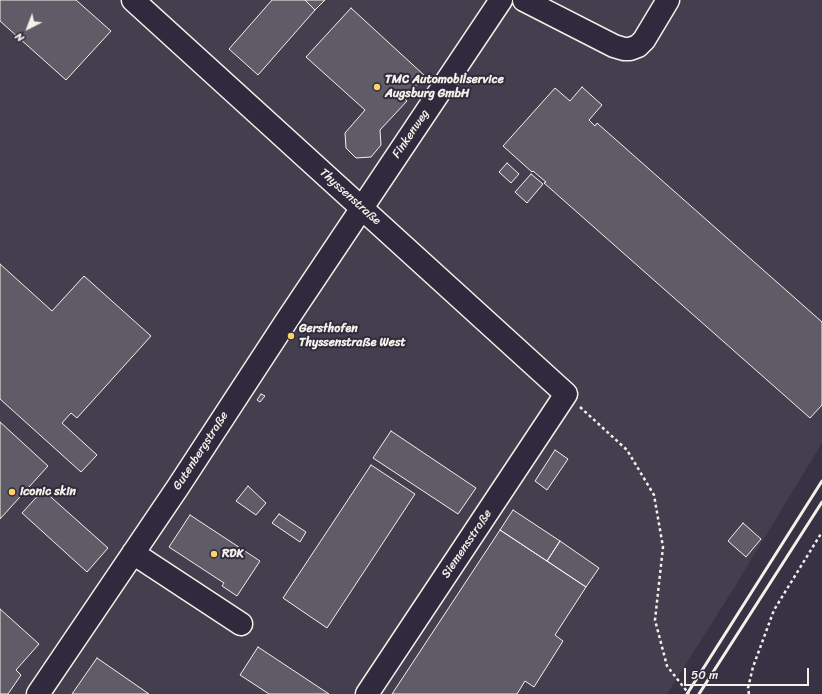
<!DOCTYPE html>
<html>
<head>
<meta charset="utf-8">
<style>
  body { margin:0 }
  #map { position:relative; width:822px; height:694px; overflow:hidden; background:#373244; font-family:Sriracha,sans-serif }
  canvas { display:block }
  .north { position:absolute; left:8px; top:8px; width:40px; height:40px; -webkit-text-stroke:3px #2f2a3d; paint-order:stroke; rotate:222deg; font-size:11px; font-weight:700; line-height:16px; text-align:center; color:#f4f1e8 }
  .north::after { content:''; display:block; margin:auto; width:14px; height:18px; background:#f4f1e8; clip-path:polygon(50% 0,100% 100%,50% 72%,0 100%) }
  .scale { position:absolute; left:684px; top:668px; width:125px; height:18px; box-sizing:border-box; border:2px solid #f4f1e8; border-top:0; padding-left:5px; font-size:12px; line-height:14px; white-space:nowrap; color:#f4f1e8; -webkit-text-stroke:3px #2f2a3d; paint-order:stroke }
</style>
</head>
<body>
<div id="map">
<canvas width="822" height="694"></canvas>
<div class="north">N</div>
<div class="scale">50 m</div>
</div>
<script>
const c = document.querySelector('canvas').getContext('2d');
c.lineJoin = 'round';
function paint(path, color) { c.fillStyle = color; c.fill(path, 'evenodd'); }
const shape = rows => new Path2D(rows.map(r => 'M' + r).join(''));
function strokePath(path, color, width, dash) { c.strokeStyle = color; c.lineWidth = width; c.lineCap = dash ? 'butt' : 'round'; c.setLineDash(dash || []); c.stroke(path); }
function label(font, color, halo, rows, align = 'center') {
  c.font = font + ' Sriracha,sans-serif'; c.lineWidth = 4; c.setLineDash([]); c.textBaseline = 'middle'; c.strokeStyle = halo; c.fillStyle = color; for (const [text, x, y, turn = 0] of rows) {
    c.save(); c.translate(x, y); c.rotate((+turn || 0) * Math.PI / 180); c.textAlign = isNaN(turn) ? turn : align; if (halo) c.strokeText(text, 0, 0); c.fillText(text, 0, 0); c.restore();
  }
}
const built = shape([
  [0,0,822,0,822,443,734,588,667,694,0,694]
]);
const building = shape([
  [0,0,76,0,111,31,66,80,0,21,0,0],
  [272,0,305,0,315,10,258,75,229,49,272,0],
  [305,0,325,0,315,10,305,0],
  [351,8,425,76,404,98,407,101,380,130,381,145,371,157,356,158,346,148,345,133,365,110,306,57,351,8],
  [582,87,602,105,589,120,595,126,597,123,822,322,822,405,810,418,544,183,546,182,533,171,532,172,503,146,555,88,570,101,582,87],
  [507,163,519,174,511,183,499,172,507,163],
  [531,174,543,184,527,203,515,192,531,174],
  [0,264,52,311,84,276,151,336,77,418,71,413,62,423,97,455,81,472,0,399,0,264],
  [261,394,265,396,260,402,257,400,261,394],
  [0,422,48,466,0,519,0,422],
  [391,431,476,488,458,514,373,458,391,431],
  [555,450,568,459,547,490,535,481,555,450],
  [371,465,415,494,327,628,283,598,371,465],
  [248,486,266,503,256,515,236,501,248,486],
  [43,490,108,548,87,572,22,513,43,490],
  [513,510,560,541,547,561,500,530,513,510],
  [279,514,306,532,300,542,272,523,279,514],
  [190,515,260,561,237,596,222,586,224,583,169,547,190,515],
  [743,523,761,539,746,557,728,541,743,523],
  [500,530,586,587,555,635,563,641,534,687,525,681,517,694,392,694,500,530],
  [560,541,599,568,586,587,547,561,560,541],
  [0,609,39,644,16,670,21,675,8,694,0,694,0,609],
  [258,647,329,694,269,694,240,675,258,647],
  [97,658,149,694,72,694,97,658]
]);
const path = shape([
  [580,407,627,450,654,495,663,547,655,620,667,666,689,694],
  [749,694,748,688,753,667,774,610,822,532]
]);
const minor = shape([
  [133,0,566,394,367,694],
  [524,0,614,46,624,49,630,49,638,46,644,40,668,0],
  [133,553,241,624],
  [38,694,178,487,287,320,501,0]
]);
const rail = shape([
  [687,694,822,481],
  [699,694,822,502]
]);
const markers = [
  [377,87,4,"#ffd166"],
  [291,336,4,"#ffd166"],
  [12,492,4,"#ffd166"],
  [214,554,4,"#ffd166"]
];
const poiNames = [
  ["TMC Automobilservice",385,80],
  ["Augsburg GmbH",385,94],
  ["Gersthofen",299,329],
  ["Thyssenstraße West",299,343],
  ["iconic skin",20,492],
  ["RDK",222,554]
];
const streetNames = [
  ["Finkenweg",411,134,-56],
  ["Thyssenstraße",350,197,42],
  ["Gutenbergstraße",201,451,-57],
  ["Siemensstraße",467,544,-56]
];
paint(built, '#433f4e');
paint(building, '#5f5c67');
strokePath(building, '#f4f1e8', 1);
strokePath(minor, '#f4f1e8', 25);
strokePath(path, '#f4f1e8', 2.5, [3, 3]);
strokePath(minor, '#2f2a3d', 22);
strokePath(rail, '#f4f1e8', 3);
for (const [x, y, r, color] of markers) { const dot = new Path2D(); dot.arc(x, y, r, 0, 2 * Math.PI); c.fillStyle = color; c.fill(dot); strokePath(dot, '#2f2a3d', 1.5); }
label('bold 12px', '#f4f1e8', '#2f2a3d', poiNames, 'left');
label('12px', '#f4f1e8', '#2f2a3d', streetNames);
</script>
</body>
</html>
